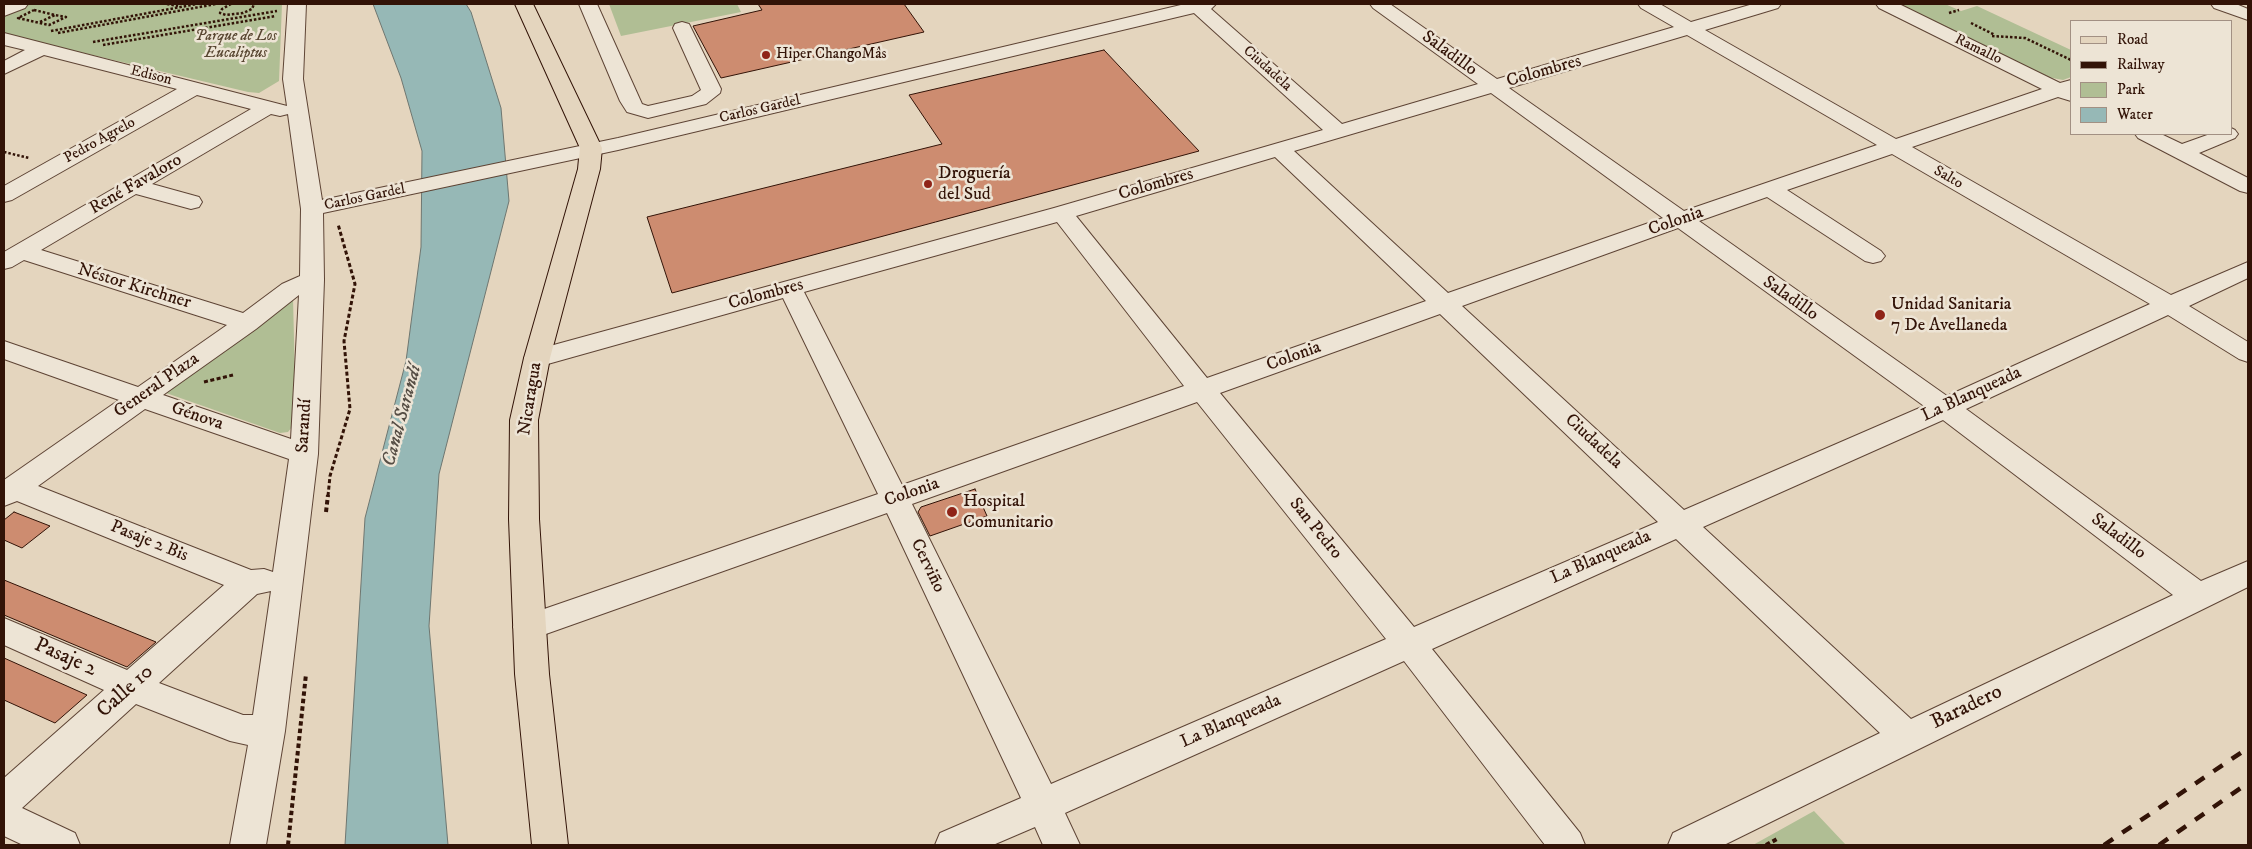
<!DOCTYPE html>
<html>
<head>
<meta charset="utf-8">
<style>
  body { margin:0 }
  #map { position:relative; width:2252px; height:849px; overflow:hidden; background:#e4d5be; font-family:"IM FELL DW Pica",serif }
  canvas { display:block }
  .frame { position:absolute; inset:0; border:5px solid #321307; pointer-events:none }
  .legend { position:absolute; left:2070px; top:20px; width:162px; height:115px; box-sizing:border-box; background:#ede4d5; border:1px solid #a29083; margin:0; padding:6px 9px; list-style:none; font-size:15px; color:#321307 }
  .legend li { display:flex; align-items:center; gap:10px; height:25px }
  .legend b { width:25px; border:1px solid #a29083 }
</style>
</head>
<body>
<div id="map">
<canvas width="2252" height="849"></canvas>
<div class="frame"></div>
<ul class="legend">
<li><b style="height:6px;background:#e4d5be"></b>Road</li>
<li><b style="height:6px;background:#321307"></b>Railway</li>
<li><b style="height:14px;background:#b0be94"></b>Park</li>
<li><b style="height:14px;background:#96b8b6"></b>Water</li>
</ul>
</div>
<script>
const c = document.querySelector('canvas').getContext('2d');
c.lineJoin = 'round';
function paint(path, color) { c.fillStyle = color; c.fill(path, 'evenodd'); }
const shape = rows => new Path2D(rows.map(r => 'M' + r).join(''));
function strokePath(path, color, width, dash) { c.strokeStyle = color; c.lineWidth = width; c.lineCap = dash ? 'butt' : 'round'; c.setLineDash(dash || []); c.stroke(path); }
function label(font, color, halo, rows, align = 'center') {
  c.font = font + ' "IM FELL DW Pica",serif'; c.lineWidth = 5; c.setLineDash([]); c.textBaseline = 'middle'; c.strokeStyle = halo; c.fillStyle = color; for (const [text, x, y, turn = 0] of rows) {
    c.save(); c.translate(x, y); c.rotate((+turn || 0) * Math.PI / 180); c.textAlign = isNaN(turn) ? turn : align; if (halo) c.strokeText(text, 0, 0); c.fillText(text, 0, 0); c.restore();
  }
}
const green = shape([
  [29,4,282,4,279,81,259,93,248,92,4,34,4,15],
  [609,4,737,4,741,12,621,36],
  [1896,4,1945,4,1961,11,1977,6,2071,50,2071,77,2063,80,2042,76],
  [293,298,296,422,288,432,280,433,166,393,168,385],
  [1814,811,1846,845,1753,845]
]);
const water = shape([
  [373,4,466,4,471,12,501,108,509,201,439,474,429,626,448,845,345,845,365,518,406,361,421,247,422,151,401,78,373,4]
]);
const building = shape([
  [758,4,904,4,924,32,721,78,693,26,762,10,758,4],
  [1104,50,1199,151,672,293,647,217,942,144,909,95,1104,50],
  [975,489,987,516,930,536,918,512,921,507,975,489],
  [14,512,50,526,22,548,4,540,4,520,14,512],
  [4,580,156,642,127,667,4,615,4,580],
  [4,658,87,695,55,723,4,700,4,658]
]);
const pathFar2 = shape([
  [167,4,178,6],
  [231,4,222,9,220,13,226,15,243,13,252,9,254,4],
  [34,10,55,15,66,17,49,25,18,18,34,10],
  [1949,13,1959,10],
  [40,22,55,15],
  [1971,23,1995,35],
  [51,31,197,4],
  [58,33,216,4],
  [1992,36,2025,38,2071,60],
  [93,42,277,11],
  [103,45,276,16],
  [4,152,29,158]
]);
const pathFar1 = shape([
  [204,382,233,375],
  [328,496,330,476,350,409,344,341,355,284,338,224]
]);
const path = shape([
  [326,512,328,495],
  [288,845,306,674],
  [1766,845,1777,839]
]);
const minor = shape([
  [4,4,28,4,25,8,4,16,4,4],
  [288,4,306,4,303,79,322,200,618,138,1185,4,1216,4,1211,9,1342,124,1478,84,1373,8,1370,4,1390,4,1497,79,1674,27,1641,8,1638,4,1660,4,1691,22,1753,4,1781,4,1778,8,1705,30,1896,139,2042,89,1879,8,1876,4,1899,4,2060,83,2071,80,2071,101,2058,97,1912,147,2171,295,2248,262,2248,278,2189,306,2248,342,2248,362,2239,359,2168,315,1966,409,2201,581,2248,561,2248,587,1724,845,1668,845,1673,833,1880,733,1676,539,1432,649,1580,833,1585,845,1545,845,1404,661,1065,813,1080,845,1043,845,1035,827,993,845,935,845,940,833,1021,798,887,513,529,640,518,636,513,627,518,618,878,494,783,298,537,367,528,364,524,358,528,352,1054,208,1323,130,1194,13,618,150,323,213,324,280,318,454,285,731,266,845,230,845,248,745,230,741,136,704,22,808,75,833,80,845,23,845,4,836,4,778,104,690,4,645,4,618,127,670,224,585,17,501,4,506,4,480,119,400,4,359,4,341,138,387,227,325,24,260,12,267,4,269,4,252,251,109,197,95,12,200,4,202,4,186,177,89,44,55,4,74,4,61,25,50,4,45,4,33,287,106,283,79,288,4],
  [1687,35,1877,145,1684,211,1509,88,1687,35],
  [1491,93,1663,218,1448,293,1294,151,1491,93],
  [271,114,280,116,288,114,301,209,300,276,282,284,243,313,41,250,136,194,191,209,199,207,202,202,199,197,152,184,271,114],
  [1892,154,2150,304,1947,396,1699,221,1767,197,1865,261,1873,263,1881,261,1885,256,1881,251,1787,190,1892,154],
  [1275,157,1426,301,1207,378,1076,216,1275,157],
  [1057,222,1184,386,902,485,804,292,1057,222],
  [1678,228,1924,406,1684,510,1462,306,1678,228],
  [299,295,291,439,163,395,256,329,299,295],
  [1440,314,1658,522,1414,627,1220,393,1440,314],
  [1197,402,1386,639,1051,784,912,504,1197,402],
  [145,409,289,459,273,572,264,569,251,570,38,486,145,409],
  [1943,420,2173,595,1911,719,1703,527,1943,420],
  [271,591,253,715,243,715,159,683,257,594,271,591],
  [579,4,597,4,642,104,648,106,692,96,701,90,673,28,675,24,682,22,689,24,691,28,721,89,720,93,706,104,648,118,627,112,620,101,579,4],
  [2211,4,2236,4,2248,9,2248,20,2214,8,2211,4],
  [2231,128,2235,130,2238,134,2235,138,2199,153,2248,178,2248,193,2240,191,2138,138,2135,134,2161,134,2182,144,2210,134,2231,134,2231,128]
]);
const major = shape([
  [515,4,533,4,602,148,600,169,550,358,538,420,539,519,549,674,568,845,532,845,515,674,509,519,510,420,524,358,578,169,580,148,515,4]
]);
const rail = shape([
  [2104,845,2248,748],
  [2159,845,2248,783]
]);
const markers = [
  [766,55,5,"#8f2418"],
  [928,184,5,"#8f2418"],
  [1880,315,6,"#8f2418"],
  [952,512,6,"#8f2418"]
];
const farParknames = [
  ["Parque de Los",236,37],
  ["Eucaliptus",236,54]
];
const farStreetnames = [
  ["Ramallo",1978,50,26],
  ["Ciudadela",1267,69,42],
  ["Edison",151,76,14],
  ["Carlos Gardel",760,110,-13],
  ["Pedro Agrelo",100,141,-29],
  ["Salto",1948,178,30],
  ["Carlos Gardel",365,198,-12]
];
const farPoinames = [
  ["Hiper ChangoMâs",776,55]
];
const streetNames = [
  ["Saladillo",1449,54,36],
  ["Colombres",1544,72,-16],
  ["René Favaloro",136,185,-30],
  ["Colombres",1156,185,-16],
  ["Colonia",1676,222,-19],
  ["Néstor Kirchner",134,287,17],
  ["Colombres",766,295,-15],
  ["Saladillo",1790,299,35],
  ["Colonia",1294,357,-20],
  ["General Plaza",157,386,-35],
  ["La Blanqueada",1972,395,-25],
  ["Nicaragua",531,399,-81],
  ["Génova",197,417,19],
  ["Sarandí",305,426,-87],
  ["Ciudadela",1593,442,43],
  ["Colonia",912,493,-19],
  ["San Pedro",1315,529,51],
  ["Saladillo",2118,537,37],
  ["Pasaje 2 Bis",149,542,22],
  ["La Blanqueada",1601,558,-24],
  ["Cerviño",927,566,64],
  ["La Blanqueada",1231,722,-24]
];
const poiNames = [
  ["Droguería",938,174],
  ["del Sud",938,195],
  ["Unidad Sanitaria",1891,305],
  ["7 De Avellaneda",1891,326],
  ["Hospital",963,502],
  ["Comunitario",963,523]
];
const waterNames = [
  ["Canal Sarandí",403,416,-75]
];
const nearStreetnames = [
  ["Pasaje 2",65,658,24],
  ["Calle 10",126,692,-42],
  ["Baradero",1967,708,-26]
];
paint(green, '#b0be94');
paint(water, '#96b8b6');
strokePath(water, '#6e7670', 1);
paint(building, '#cd8c70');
strokePath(building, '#321307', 1);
strokePath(minor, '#5e4435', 2);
strokePath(major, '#321307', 2);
strokePath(pathFar2, '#321307', 2.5, [2.5, 2]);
strokePath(pathFar1, '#321307', 3, [4, 2.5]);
strokePath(path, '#321307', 4, [4.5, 3]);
paint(minor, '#ede4d5');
paint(major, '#e4d5be');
strokePath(rail, '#321307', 4.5, [11, 11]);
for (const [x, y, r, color] of markers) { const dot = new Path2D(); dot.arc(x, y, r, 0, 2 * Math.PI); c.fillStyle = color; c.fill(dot); strokePath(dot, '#ede4d5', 2); }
label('italic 15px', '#584631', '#ede4d5', farParknames);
label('15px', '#321307', '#ede4d5', farStreetnames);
label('15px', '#321307', '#ede4d5', farPoinames, 'left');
label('18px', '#321307', '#ede4d5', streetNames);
label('18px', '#321307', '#ede4d5', poiNames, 'left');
label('italic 19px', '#554d44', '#ede4d5', waterNames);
label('21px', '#321307', '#ede4d5', nearStreetnames);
</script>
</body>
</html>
